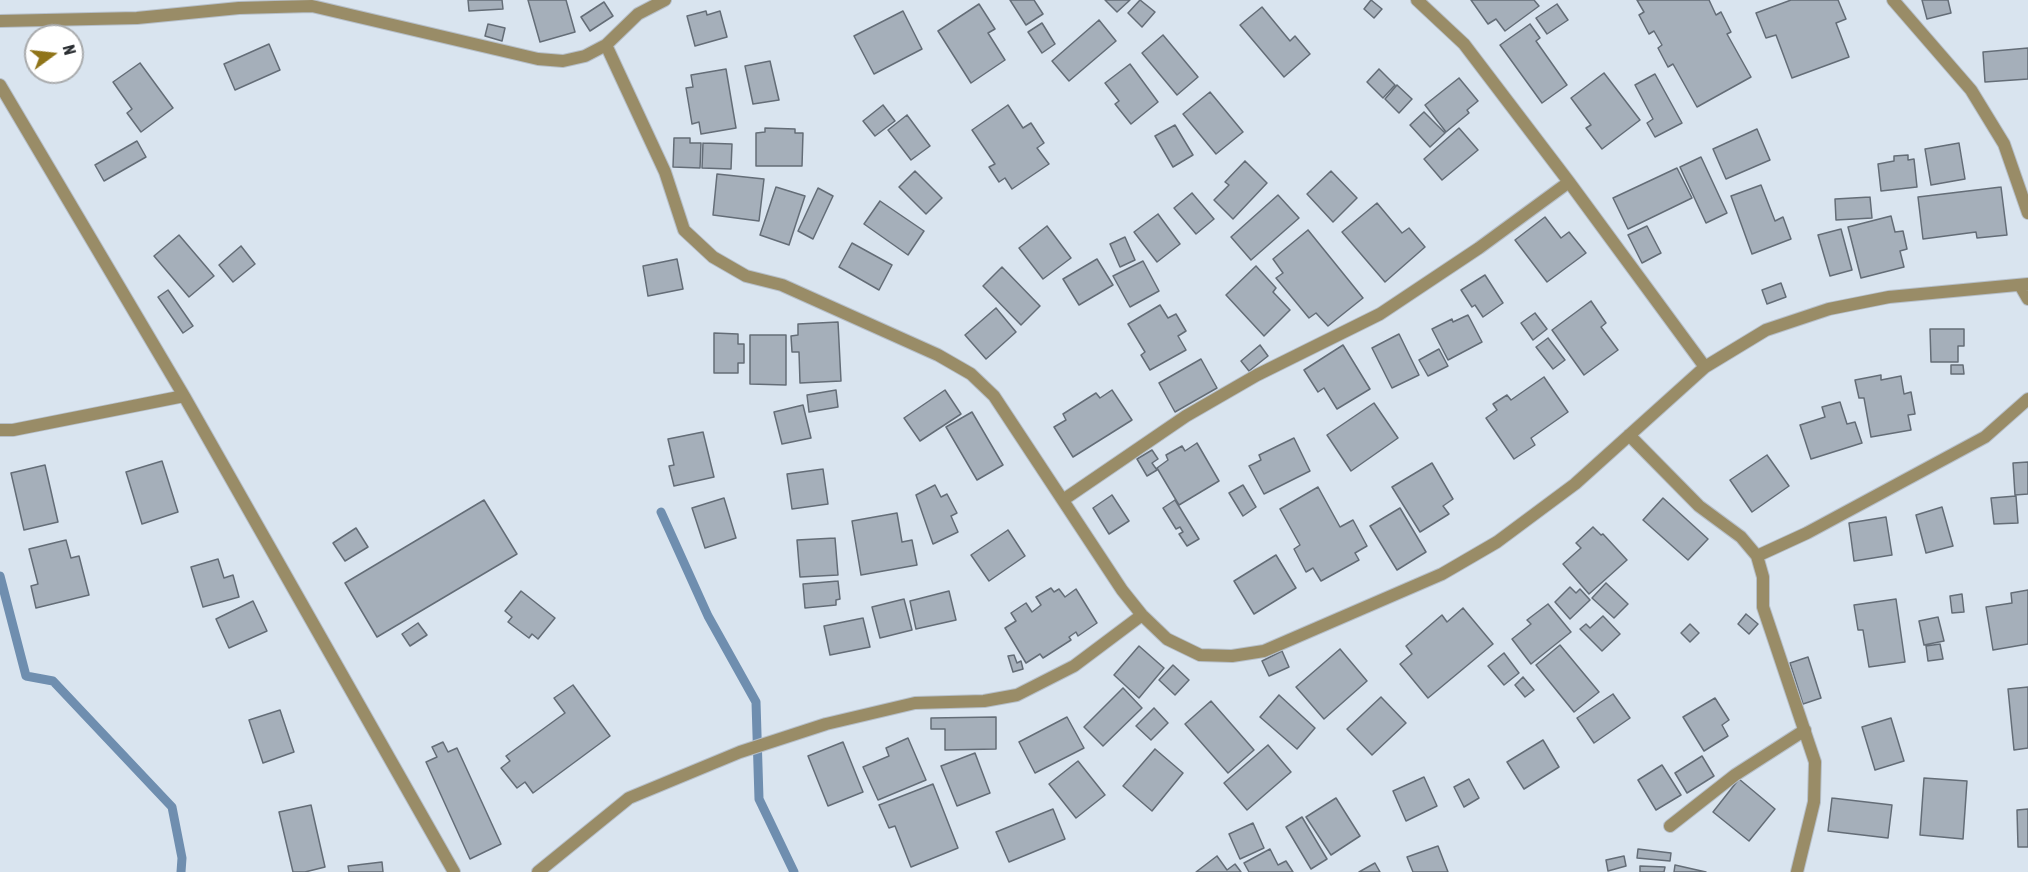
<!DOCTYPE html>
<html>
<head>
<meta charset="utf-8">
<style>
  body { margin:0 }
  #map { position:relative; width:2028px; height:872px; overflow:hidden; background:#d9e4ef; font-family:"Asap Condensed",sans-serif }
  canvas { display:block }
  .north { position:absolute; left:24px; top:24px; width:60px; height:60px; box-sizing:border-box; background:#fff; border:2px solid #a9abad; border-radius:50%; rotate:75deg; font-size:16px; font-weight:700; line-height:24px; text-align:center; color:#292d31 }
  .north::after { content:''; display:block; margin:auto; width:21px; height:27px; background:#8f7419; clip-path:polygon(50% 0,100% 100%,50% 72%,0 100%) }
</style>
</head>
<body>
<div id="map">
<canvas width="2028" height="872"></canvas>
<div class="north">N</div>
</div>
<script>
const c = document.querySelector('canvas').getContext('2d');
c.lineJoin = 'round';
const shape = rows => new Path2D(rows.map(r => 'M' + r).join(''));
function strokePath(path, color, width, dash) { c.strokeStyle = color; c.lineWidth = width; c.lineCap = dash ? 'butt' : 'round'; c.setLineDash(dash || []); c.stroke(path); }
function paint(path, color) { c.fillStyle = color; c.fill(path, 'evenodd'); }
const stream = shape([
  [661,512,708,616,756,702,759,799,794,872],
  [0,576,26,676,53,681,172,807,182,858,181,872]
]);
const building = shape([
  [468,0,502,0,503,9,469,11,468,0],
  [528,0,566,0,575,32,540,42,528,0],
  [1010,0,1034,0,1043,14,1026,25,1010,0],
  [1105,0,1130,0,1117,12,1105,0],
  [1140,0,1155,12,1142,27,1128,13,1140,0],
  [1371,0,1382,9,1374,18,1364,9,1371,0],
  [1471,0,1534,0,1539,6,1505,31,1496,19,1488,24,1471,0],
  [1637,0,1709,0,1716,15,1721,12,1731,32,1727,34,1751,77,1697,107,1673,64,1668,67,1658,48,1662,45,1654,31,1649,34,1639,15,1644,12,1637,0],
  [1791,0,1838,0,1846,19,1836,23,1849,57,1792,78,1776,35,1766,38,1756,13,1791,0],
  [1922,0,1948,0,1951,13,1927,19,1922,0],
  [604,2,613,16,590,31,581,17,604,2],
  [979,4,995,29,988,33,1005,60,971,83,938,31,979,4],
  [1557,4,1568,20,1547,34,1536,18,1557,4],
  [1262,7,1290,41,1295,36,1310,54,1284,77,1240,25,1262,7],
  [706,11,707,15,720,11,727,37,695,46,687,16,706,11],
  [903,11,922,49,874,74,854,36,903,11],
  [1099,20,1116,41,1069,81,1052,61,1099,20],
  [1042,23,1055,44,1042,53,1028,32,1042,23],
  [488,24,505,28,502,41,485,36,488,24],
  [1530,24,1540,38,1536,41,1567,85,1542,103,1500,45,1530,24],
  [1163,35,1198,77,1177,95,1142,53,1163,35],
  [269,44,280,70,235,90,224,64,269,44],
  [2028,48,2028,79,1985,82,1983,52,2028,48],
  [770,61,779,100,753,104,745,66,770,61],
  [140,63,173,108,141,132,127,113,132,109,113,82,140,63],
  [1130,64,1158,102,1131,124,1115,104,1119,101,1105,83,1130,64],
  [726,69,736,128,701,134,699,122,692,124,686,88,693,87,691,75,726,69],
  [1379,69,1395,85,1383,98,1367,82,1379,69],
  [1604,73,1640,120,1602,149,1586,128,1591,125,1571,98,1604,73],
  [1655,74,1682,123,1655,137,1647,123,1653,119,1635,85,1655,74],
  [1459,78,1478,101,1467,110,1469,113,1446,132,1425,105,1459,78],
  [1397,85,1412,99,1399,113,1385,99,1397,85],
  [1210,92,1243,132,1216,154,1183,114,1210,92],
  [883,105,895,121,875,136,863,121,883,105],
  [1008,105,1023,128,1031,123,1044,143,1037,148,1049,164,1012,189,1005,178,999,182,989,167,995,164,972,130,1008,105],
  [1424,112,1445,133,1430,147,1410,125,1424,112],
  [907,115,930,146,911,160,888,130,907,115],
  [1175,125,1193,155,1173,167,1155,136,1175,125],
  [765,128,795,129,795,133,803,133,802,166,756,166,756,133,765,132,765,128],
  [1459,128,1478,150,1442,180,1424,159,1459,128],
  [1757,129,1770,160,1726,179,1713,149,1757,129],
  [674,138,690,138,690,143,701,143,700,168,673,167,674,138],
  [137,141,146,157,104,181,95,165,137,141],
  [703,143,732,144,731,169,702,168,703,143],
  [1959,143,1965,179,1931,185,1925,149,1959,143],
  [1908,155,1908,160,1914,159,1917,187,1881,191,1878,164,1894,161,1894,156,1908,155],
  [1701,157,1727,213,1706,223,1680,167,1701,157],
  [1245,161,1267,183,1233,219,1214,200,1229,185,1225,182,1245,161],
  [1677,168,1692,198,1628,229,1613,198,1677,168],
  [915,171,942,198,926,214,899,187,915,171],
  [1331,171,1357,198,1333,222,1307,194,1331,171],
  [717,174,764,179,759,221,713,215,717,174],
  [1761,185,1775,221,1783,217,1791,239,1752,254,1731,196,1761,185],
  [776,187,805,196,789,245,760,235,776,187],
  [2001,187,2007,235,1977,238,1976,232,1923,239,1918,197,2001,187],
  [818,188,833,196,813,239,798,231,818,188],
  [1192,193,1214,219,1196,234,1174,208,1192,193],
  [1278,195,1299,218,1251,260,1231,237,1278,195],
  [1870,197,1872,218,1836,220,1835,199,1870,197],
  [880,201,924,231,908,255,864,224,880,201],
  [1377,203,1402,233,1409,228,1425,247,1385,282,1342,232,1377,203],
  [1158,214,1180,244,1157,262,1134,232,1158,214],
  [1891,216,1895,232,1903,231,1907,249,1900,251,1904,267,1861,278,1848,227,1891,216],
  [1545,217,1561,238,1569,232,1586,253,1547,282,1515,240,1545,217],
  [1047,226,1071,258,1043,279,1019,248,1047,226],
  [1647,226,1661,253,1642,263,1628,235,1647,226],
  [1841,229,1852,270,1830,276,1818,235,1841,229],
  [1308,230,1363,298,1328,326,1316,313,1309,318,1276,278,1283,273,1273,259,1308,230],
  [179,235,214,276,189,297,154,256,179,235],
  [1125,237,1135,260,1120,267,1110,244,1125,237],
  [852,243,892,265,879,290,839,267,852,243],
  [241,246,255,264,233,282,219,265,241,246],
  [677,259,683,289,648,296,643,266,677,259],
  [1097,259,1113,285,1079,305,1063,279,1097,259],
  [1143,261,1159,291,1130,307,1113,276,1143,261],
  [1256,266,1276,288,1273,292,1290,310,1264,336,1226,295,1256,266],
  [1002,267,1040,306,1021,325,983,286,1002,267],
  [1485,275,1503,303,1483,317,1475,305,1472,307,1461,290,1485,275],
  [1781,283,1786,297,1767,304,1762,290,1781,283],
  [168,290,193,326,183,333,158,297,168,290],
  [1591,301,1606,323,1601,327,1618,350,1584,375,1552,330,1591,301],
  [1160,305,1168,318,1176,314,1186,331,1178,336,1186,350,1150,370,1141,355,1145,352,1128,324,1160,305],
  [996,308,1016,332,986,359,965,335,996,308],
  [1535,313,1547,329,1533,340,1521,323,1535,313],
  [1468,315,1482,342,1448,360,1432,329,1452,319,1453,322,1468,315],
  [838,322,841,381,800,383,799,352,792,352,791,336,798,335,798,324,838,322],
  [1930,329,1964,329,1964,346,1958,346,1958,362,1931,362,1930,329],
  [714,333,738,334,738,344,744,344,744,363,738,363,738,373,714,373,714,333],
  [1399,334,1419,375,1392,388,1372,348,1399,334],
  [750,335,786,335,786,385,750,384,750,335],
  [1548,338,1565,360,1553,369,1536,347,1548,338],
  [1260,345,1268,356,1249,371,1241,361,1260,345],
  [1343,345,1370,389,1337,409,1324,388,1318,392,1304,370,1343,345],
  [1439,349,1448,366,1428,376,1419,360,1439,349],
  [1201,359,1217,388,1175,412,1159,383,1201,359],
  [1951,365,1963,365,1964,374,1951,374,1951,365],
  [1881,375,1881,380,1901,376,1904,394,1911,392,1915,414,1908,415,1911,430,1871,437,1864,398,1859,398,1855,380,1881,375],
  [1544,377,1568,412,1531,438,1535,445,1514,459,1486,418,1497,410,1493,404,1507,395,1511,400,1544,377],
  [836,390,838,407,809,412,807,395,836,390],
  [945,390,961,414,920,441,904,418,945,390],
  [1112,390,1132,420,1073,457,1054,427,1066,420,1063,414,1096,393,1100,398,1112,390],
  [1840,402,1847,424,1855,422,1862,443,1811,459,1800,425,1825,417,1822,407,1840,402],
  [1374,403,1398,438,1351,471,1327,435,1374,403],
  [803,405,811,438,782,444,774,412,803,405],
  [972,412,1003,465,977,480,946,427,972,412],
  [703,432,714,477,674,486,669,466,674,465,668,439,703,432],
  [1294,438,1310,471,1264,494,1249,466,1261,460,1259,455,1294,438],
  [1197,443,1219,481,1179,505,1157,468,1168,460,1166,455,1182,446,1185,451,1197,443],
  [1152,450,1158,459,1152,463,1157,470,1147,476,1137,459,1152,450],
  [1767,455,1789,486,1752,512,1730,480,1767,455],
  [162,461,178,512,142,524,126,472,162,461],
  [2028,462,2028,494,2015,495,2013,463,2028,462],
  [1432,463,1453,499,1443,506,1449,514,1420,532,1392,487,1432,463],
  [45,465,58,522,24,530,11,473,45,465],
  [823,469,828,504,792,509,787,474,823,469],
  [935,485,941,497,947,494,957,513,951,516,958,532,933,544,916,495,935,485],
  [1243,485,1256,507,1243,516,1229,493,1243,485],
  [1318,487,1340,527,1353,520,1367,546,1355,553,1359,560,1321,581,1313,568,1306,572,1294,549,1300,545,1280,509,1318,487],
  [1112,495,1129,521,1109,534,1093,508,1112,495],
  [2016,496,2018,523,1994,524,1991,498,2016,496],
  [724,498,736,538,705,548,692,508,724,498],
  [1663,498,1708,539,1688,560,1643,520,1663,498],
  [484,500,517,554,377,637,345,583,484,500],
  [1175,500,1199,539,1187,546,1179,534,1183,532,1180,527,1176,529,1163,508,1175,500],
  [1942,507,1953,546,1926,553,1916,515,1942,507],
  [1400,508,1426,552,1397,570,1370,526,1400,508],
  [897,513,902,542,912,540,917,565,861,575,852,521,897,513],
  [1886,517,1892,555,1854,561,1849,523,1886,517],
  [1593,527,1601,535,1603,534,1627,560,1589,594,1563,564,1581,548,1576,543,1593,527],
  [356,528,368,547,345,561,333,543,356,528],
  [1008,530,1025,556,989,581,971,555,1008,530],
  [835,538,838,575,800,577,797,540,835,538],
  [66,540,71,558,79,556,89,595,36,608,31,586,38,584,29,549,66,540],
  [1276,555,1296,588,1254,614,1234,581,1276,555],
  [218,559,224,578,233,575,239,597,203,607,191,567,218,559],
  [838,581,840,599,836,600,836,605,805,608,803,584,838,581],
  [1606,583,1628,604,1614,618,1592,598,1606,583],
  [1570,587,1576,593,1580,589,1590,600,1570,619,1555,602,1570,587],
  [1051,588,1054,592,1059,589,1065,597,1076,589,1097,623,1078,636,1076,632,1069,637,1071,640,1043,658,1040,654,1026,663,1005,628,1016,621,1011,613,1026,603,1032,612,1041,605,1036,597,1051,588],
  [2028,590,2028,644,1993,650,1986,607,2012,603,2011,593,2028,590],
  [521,591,555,618,538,639,532,634,529,638,508,622,512,617,505,611,521,591],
  [949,591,956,620,916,629,910,601,949,591],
  [1962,594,1964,612,1952,613,1950,596,1962,594],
  [904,599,912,630,880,638,872,607,904,599],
  [1896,599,1905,662,1869,667,1863,630,1858,630,1854,605,1896,599],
  [253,601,267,631,229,648,216,619,253,601],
  [1548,604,1571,632,1531,664,1512,639,1531,624,1527,620,1548,604],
  [1463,608,1493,644,1428,698,1400,664,1412,654,1406,646,1442,615,1447,622,1463,608],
  [1746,614,1758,624,1749,634,1738,624,1746,614],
  [1603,616,1620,634,1602,651,1580,629,1586,624,1590,628,1603,616],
  [1938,617,1944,641,1924,645,1919,621,1938,617],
  [863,618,870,647,830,655,824,626,863,618],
  [418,623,427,635,410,646,402,634,418,623],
  [1690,624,1699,633,1690,642,1681,633,1690,624],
  [1940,644,1943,659,1928,661,1926,646,1940,644],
  [1560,645,1599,692,1574,712,1536,665,1560,645],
  [1139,646,1164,668,1139,698,1114,675,1139,646],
  [1340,649,1367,681,1324,719,1296,687,1340,649],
  [1282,651,1289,667,1269,676,1262,661,1282,651],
  [1504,653,1519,673,1504,685,1488,666,1504,653],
  [1014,655,1017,663,1021,661,1023,669,1013,672,1008,656,1014,655],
  [1808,657,1821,698,1803,704,1790,663,1808,657],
  [1173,665,1189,680,1175,695,1159,680,1173,665],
  [1523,677,1534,690,1525,697,1515,685,1523,677],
  [573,685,610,736,533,793,525,782,517,788,501,768,510,761,506,756,565,713,554,698,573,685],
  [2028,687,2028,748,2014,750,2008,689,2028,687],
  [1123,688,1142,708,1103,746,1084,727,1123,688],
  [1613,694,1630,718,1594,743,1577,718,1613,694],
  [1279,695,1315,728,1297,749,1260,717,1279,695],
  [1381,697,1406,723,1372,755,1347,729,1381,697],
  [1715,698,1729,720,1722,725,1728,736,1704,751,1683,717,1715,698],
  [1211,701,1254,750,1228,773,1185,724,1211,701],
  [1154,708,1168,723,1151,740,1136,726,1154,708],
  [280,710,294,752,263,763,249,720,280,710],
  [996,717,996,749,945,750,945,729,931,729,931,718,996,717],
  [1067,717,1084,748,1035,773,1019,742,1067,717],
  [1891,718,1904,761,1875,770,1862,727,1891,718],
  [908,738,926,780,878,800,863,767,889,756,886,748,908,738],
  [1543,740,1559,767,1524,789,1507,762,1543,740],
  [443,742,448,752,457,748,501,844,470,859,426,762,437,757,432,747,443,742],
  [843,742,863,792,828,806,808,756,843,742],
  [1268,745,1291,772,1247,810,1224,783,1268,745],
  [1155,749,1183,773,1152,811,1123,786,1155,749],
  [975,753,990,793,957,806,941,766,975,753],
  [1702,756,1714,776,1687,793,1675,773,1702,756],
  [1078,761,1105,795,1076,818,1049,784,1078,761],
  [1662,765,1681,795,1656,810,1638,780,1662,765],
  [1424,777,1437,806,1406,821,1393,791,1424,777],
  [1924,778,1967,781,1963,839,1920,835,1924,778],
  [1469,779,1479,798,1464,807,1454,787,1469,779],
  [1739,779,1775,809,1749,841,1713,812,1739,779],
  [933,784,958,848,911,867,895,826,889,828,879,805,933,784],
  [1336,798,1360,836,1331,855,1306,817,1336,798],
  [1832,798,1892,805,1888,838,1828,831,1832,798],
  [311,805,325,867,305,872,293,872,279,812,311,805],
  [1053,809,1065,839,1009,862,996,832,1053,809],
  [2028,809,2028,847,2018,847,2017,810,2028,809],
  [1302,817,1327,859,1311,869,1286,827,1302,817],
  [1253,823,1264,848,1240,859,1229,834,1253,823],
  [1438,846,1448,872,1413,872,1407,857,1438,846],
  [1270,849,1278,865,1286,861,1293,872,1249,872,1244,863,1270,849],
  [1638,849,1671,853,1670,861,1637,858,1638,849],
  [1217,856,1227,870,1235,864,1241,872,1196,872,1217,856],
  [1624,856,1626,866,1608,871,1606,860,1624,856],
  [382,862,383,872,349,872,348,866,382,862],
  [1375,863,1380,872,1359,872,1375,863],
  [1675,865,1706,872,1674,872,1675,865],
  [1640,866,1665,867,1664,872,1640,872,1640,866]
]);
const street = shape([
  [1417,0,1464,44,1569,182,1705,367],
  [1893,0,1971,90,2004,144,2028,213],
  [0,21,137,18,239,8,312,6,538,59,563,61,585,56,606,45,638,14,665,0],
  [606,45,665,172,684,230,713,257,746,276,782,285,938,355,971,374,994,396,1122,590,1142,615,1167,639,1200,655,1232,656,1264,651,1442,574,1497,542,1575,484,1705,367,1766,330,1829,309,1889,297,2028,284],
  [0,85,184,396,454,872],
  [2020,285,2028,299],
  [0,430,13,430,184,396],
  [1629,435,1699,506,1741,537,1757,556,1763,577,1763,607,1815,762,1814,802,1797,872],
  [1063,500,1186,416,1257,375,1380,314,1479,248,1569,182],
  [1757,556,1807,533,1985,437,2028,399],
  [1670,826,1735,775,1805,730],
  [538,872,629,798,740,752,826,724,915,703,984,701,1017,695,1074,666,1142,615]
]);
strokePath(stream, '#6f8eaf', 9);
paint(building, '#a5afba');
strokePath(building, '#646d77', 1.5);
strokePath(street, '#b6bfc9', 14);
strokePath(street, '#998c67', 12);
</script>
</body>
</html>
